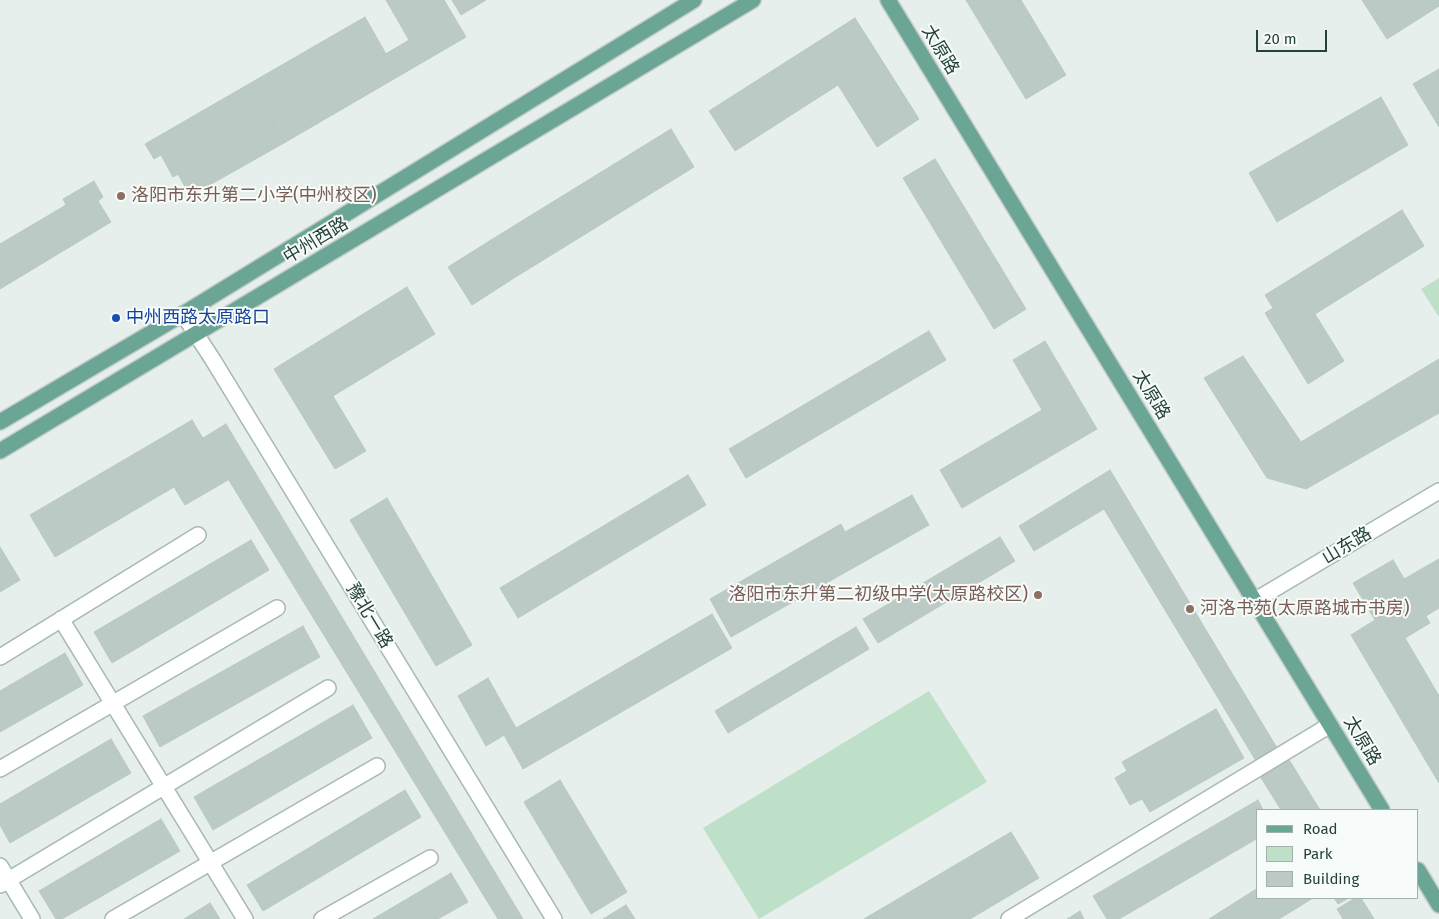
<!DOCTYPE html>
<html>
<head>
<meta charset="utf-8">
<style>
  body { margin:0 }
  #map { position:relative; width:1439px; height:919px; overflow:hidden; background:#e6efeb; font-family:"Fira Sans",sans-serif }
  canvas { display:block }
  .legend { position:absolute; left:1256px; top:809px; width:162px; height:90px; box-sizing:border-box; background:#f7fbf9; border:1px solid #a3b1ad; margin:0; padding:6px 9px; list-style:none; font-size:15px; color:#24423a }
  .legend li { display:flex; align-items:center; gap:10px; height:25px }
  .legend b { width:25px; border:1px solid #a3b1ad }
  .scale { position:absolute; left:1256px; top:30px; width:71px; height:22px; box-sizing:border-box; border:2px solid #24423a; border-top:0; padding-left:6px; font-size:15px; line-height:18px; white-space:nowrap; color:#24423a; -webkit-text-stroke:4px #f7fbf9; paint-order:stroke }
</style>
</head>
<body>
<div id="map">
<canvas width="1439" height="919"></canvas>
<ul class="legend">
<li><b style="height:6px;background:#6aa596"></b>Road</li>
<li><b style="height:14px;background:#bfe0c8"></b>Park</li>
<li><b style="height:14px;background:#bbcac4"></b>Building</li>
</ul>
<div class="scale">20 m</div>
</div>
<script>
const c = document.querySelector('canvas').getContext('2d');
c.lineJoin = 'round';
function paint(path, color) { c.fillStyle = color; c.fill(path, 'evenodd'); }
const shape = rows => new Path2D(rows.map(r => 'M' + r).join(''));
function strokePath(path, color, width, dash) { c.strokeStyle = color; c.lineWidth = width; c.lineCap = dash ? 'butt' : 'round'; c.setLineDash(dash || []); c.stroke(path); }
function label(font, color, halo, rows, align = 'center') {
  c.font = font + ' "Fira Sans","Noto Sans SC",sans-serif'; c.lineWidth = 4; c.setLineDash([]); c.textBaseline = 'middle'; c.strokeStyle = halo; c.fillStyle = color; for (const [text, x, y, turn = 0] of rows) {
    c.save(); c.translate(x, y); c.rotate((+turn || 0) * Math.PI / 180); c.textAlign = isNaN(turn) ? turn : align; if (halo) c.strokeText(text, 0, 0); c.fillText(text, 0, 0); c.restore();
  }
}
const green = shape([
  [1439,278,1439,317,1421,289],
  [929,691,987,782,759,919,703,828]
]);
const building = shape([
  [386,0,444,0,466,37,284,143,272,122,409,40,386,0],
  [452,0,486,0,461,15,452,0],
  [966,0,1021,0,1066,75,1026,99,966,0],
  [1362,0,1439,0,1439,6,1387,39,1362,0],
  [365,17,386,54,272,122,173,177,161,155,154,159,145,144,365,17],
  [855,18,919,119,877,147,838,85,735,151,709,111,855,18],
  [1439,69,1439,127,1413,84,1439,69],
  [1381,97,1408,145,1277,222,1249,173,1381,97],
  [272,122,284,143,190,196,178,174,272,122],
  [671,129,694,167,514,278,491,240,671,129],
  [935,159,1026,309,994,329,903,178,935,159],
  [94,181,103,197,98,201,111,222,0,289,0,244,66,205,63,199,94,181],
  [1402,210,1424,246,1315,314,1344,361,1308,384,1265,313,1273,308,1265,295,1402,210],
  [491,240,514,278,472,305,448,267,491,240],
  [407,287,435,334,333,396,366,451,335,469,274,369,407,287],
  [929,331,946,360,746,478,729,449,929,331],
  [1045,341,1097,429,962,508,940,470,1042,410,1013,360,1045,341],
  [1243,356,1301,442,1439,359,1439,413,1306,489,1267,478,1204,378,1243,356],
  [192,420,228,480,185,505,174,487,55,557,30,515,192,420],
  [226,424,523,919,498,919,203,438,226,424],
  [1110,470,1212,640,1191,653,1104,509,1034,551,1019,526,1110,470],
  [688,475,706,505,518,618,500,588,688,475],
  [912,495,929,525,731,637,710,599,841,524,845,532,912,495],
  [387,498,472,645,436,666,350,520,387,498],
  [1000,537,1015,561,878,643,863,619,1000,537],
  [251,540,269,570,112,663,94,632,251,540],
  [0,547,20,580,0,592,0,547],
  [1439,559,1439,608,1426,616,1404,579,1439,559],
  [1393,560,1430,623,1405,638,1439,696,1439,783,1351,635,1375,620,1353,583,1393,560],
  [712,614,732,648,523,769,504,735,712,614],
  [303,626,320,657,160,747,143,716,303,626],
  [856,627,869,649,728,733,715,711,856,627],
  [1212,640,1277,748,1256,761,1191,653,1212,640],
  [65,653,83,685,0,732,0,691,65,653],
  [488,678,516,728,486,746,458,696,488,678],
  [353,705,372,738,213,830,194,797,353,705],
  [1216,709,1244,758,1150,812,1142,799,1130,805,1115,778,1127,771,1122,762,1216,709],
  [111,739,131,773,10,843,0,825,0,804,111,739],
  [1288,758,1320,810,1281,810,1260,776,1288,758],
  [560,780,627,892,591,914,524,802,560,780],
  [405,790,421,817,263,911,247,885,405,790],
  [1258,800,1263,810,1258,810,1258,838,1119,919,1107,919,1093,896,1258,800],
  [161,819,180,851,62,919,56,919,39,891,161,819],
  [1011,832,1039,878,970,919,864,919,1011,832],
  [451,873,468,902,438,919,373,919,451,873],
  [1258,888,1258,898,1313,898,1279,919,1209,919,1258,888],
  [1334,898,1349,898,1338,904,1334,898],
  [1355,898,1361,898,1374,919,1343,919,1337,909,1355,898],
  [210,903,220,919,184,919,210,903],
  [626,905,635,919,603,919,626,905],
  [1080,911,1084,919,1067,919,1080,911]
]);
const minor = shape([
  [183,314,213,360,554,919],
  [1254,601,1439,491],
  [61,619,245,919],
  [0,657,198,535],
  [0,769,277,608],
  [0,866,32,919],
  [0,885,328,688],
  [113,919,377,766],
  [322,919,430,858],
  [1009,919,1330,725]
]);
const major = shape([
  [888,0,1382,810],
  [0,422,183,314,694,0],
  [0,451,753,0],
  [1418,870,1439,905]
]);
const markers = [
  [121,196,5,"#8d6e63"],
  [116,318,5,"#1a4fb4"],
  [1038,595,5,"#8d6e63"],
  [1190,609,5,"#8d6e63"]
];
const streetNames = [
  ["太原路",940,50,59],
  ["中州西路",316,241,-31],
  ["太原路",1151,395,59],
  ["山东路",1347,546,-31],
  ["豫北一路",369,616,59],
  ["太原路",1362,741,59]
];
const educationNames = [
  ["洛阳市东升第二小学(中州校区)",131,196],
  ["洛阳市东升第二初级中学(太原路校区)",1028,595,"right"],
  ["河洛书苑(太原路城市书房)",1200,609]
];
const transitNames = [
  ["中州西路太原路口",126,318]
];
paint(green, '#bfe0c8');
paint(building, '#bbcac4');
strokePath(building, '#b8c9c2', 1);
strokePath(minor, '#a8b8b2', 18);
strokePath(major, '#c2cac8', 18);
strokePath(minor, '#fff', 15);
strokePath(major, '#6aa596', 15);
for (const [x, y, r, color] of markers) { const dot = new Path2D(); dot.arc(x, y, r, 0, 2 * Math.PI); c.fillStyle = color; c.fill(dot); strokePath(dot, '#f7fbf9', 2); }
label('18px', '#24423a', '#f7fbf9', streetNames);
label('18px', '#785e54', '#f7fbf9', educationNames, 'left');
label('18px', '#164399', '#f7fbf9', transitNames, 'left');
</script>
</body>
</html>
